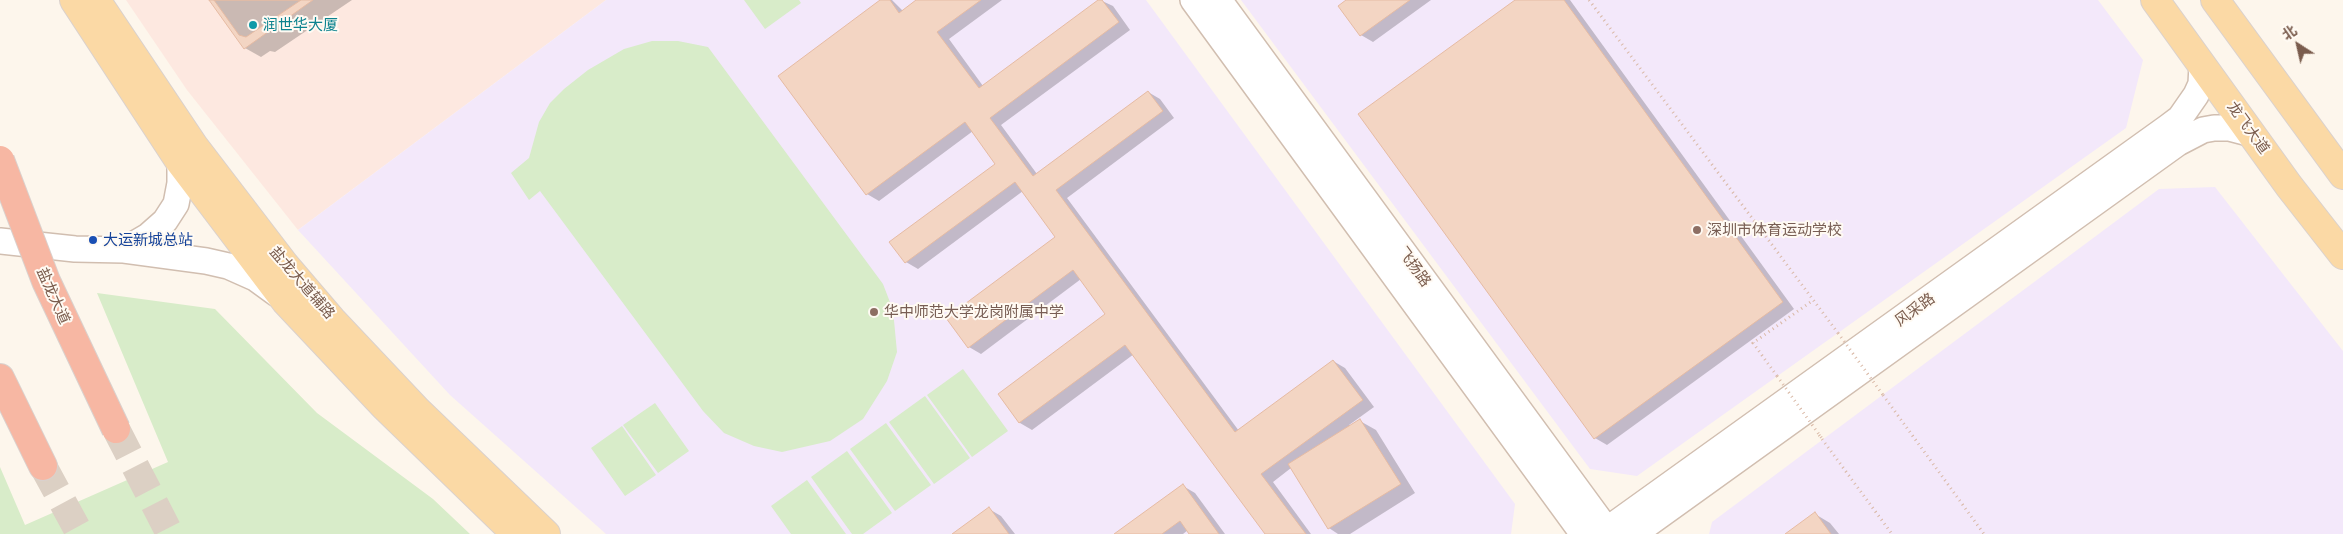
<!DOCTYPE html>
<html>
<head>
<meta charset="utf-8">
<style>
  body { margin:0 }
  #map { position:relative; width:2343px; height:534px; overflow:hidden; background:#fdf6ec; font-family:Quicksand,"Noto Sans SC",sans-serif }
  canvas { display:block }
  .north { position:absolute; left:2273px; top:20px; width:50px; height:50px; -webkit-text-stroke:4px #fffaf3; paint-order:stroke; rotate:325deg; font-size:14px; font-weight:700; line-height:20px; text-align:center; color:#7a5c4d }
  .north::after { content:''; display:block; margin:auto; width:18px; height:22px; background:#7a5c4d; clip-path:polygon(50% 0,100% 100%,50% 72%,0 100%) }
</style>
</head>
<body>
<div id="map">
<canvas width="2343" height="534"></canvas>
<div class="north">北</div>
</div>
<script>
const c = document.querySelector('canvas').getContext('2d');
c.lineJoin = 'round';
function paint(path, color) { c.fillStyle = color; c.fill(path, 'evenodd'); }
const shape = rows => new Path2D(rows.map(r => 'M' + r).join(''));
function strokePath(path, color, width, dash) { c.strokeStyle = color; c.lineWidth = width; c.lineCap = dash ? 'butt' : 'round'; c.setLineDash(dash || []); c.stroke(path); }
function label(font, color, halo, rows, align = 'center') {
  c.font = font + ' Quicksand,"Noto Sans SC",sans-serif'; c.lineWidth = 4; c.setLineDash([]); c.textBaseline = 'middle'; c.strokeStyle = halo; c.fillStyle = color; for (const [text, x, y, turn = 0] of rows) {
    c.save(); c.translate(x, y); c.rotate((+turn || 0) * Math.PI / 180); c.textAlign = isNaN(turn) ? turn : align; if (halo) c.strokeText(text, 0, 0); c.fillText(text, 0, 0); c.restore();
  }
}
const commercial = shape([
  [126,0,606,0,298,230,187,90]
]);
const education = shape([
  [606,0,1146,0,1515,504,1511,534,606,534,450,395,298,230],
  [1241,0,2098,0,2143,60,2126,128,1637,476,1590,469],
  [2215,187,2343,351,2343,534,1709,534,1712,522,2159,189]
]);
const green = shape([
  [744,0,799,0,801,3,765,29],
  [652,41,678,41,708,47,883,284,893,310,897,352,887,381,863,419,830,441,782,452,754,446,724,433,703,411,540,191,529,200,511,173,529,158,539,122,550,103,564,89,588,70,624,49],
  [97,293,215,309,317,413,433,499,470,534,0,534,0,467,25,525,168,462],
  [963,369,1008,431,972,457,927,395],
  [925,396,970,458,934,484,889,422],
  [655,403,689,451,658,473,623,425],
  [886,423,931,485,895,511,850,449],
  [622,426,656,475,625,496,591,448],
  [847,451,892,513,863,534,852,534,811,477],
  [807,480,846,534,791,534,771,506]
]);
const shadow = shape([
  [211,0,352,0,275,52,270,51,261,57,245,48],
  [882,0,892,0,903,11,918,0,1002,0,949,39,983,86,1100,0,1113,6,1130,30,1001,125,1037,174,1148,92,1160,99,1174,118,1067,198,1239,431,1333,361,1345,368,1374,407,1349,425,1351,427,1360,421,1376,430,1415,493,1350,534,1338,534,1329,528,1291,468,1273,482,1311,534,1266,534,1134,354,1032,430,1020,423,999,394,1107,315,1081,279,981,354,969,347,1057,237,1023,191,918,269,906,262,997,164,973,131,879,201,867,194],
  [1348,0,1431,0,1373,42,1361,35],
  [1517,0,1570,0,1794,309,1607,445,1595,438],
  [1183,486,1195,493,1225,534,1191,534,1188,530,1183,534,1116,534],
  [989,509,1001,516,1015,534,954,534],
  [1815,514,1830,523,1839,534,1787,534]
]);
const building = shape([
  [209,0,313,0,244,49,209,0],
  [214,0,301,0,246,37,239,35,214,0],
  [880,0,890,0,899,13,916,0,981,0,937,32,979,88,1098,0,1102,0,1119,22,990,118,1033,176,1148,91,1163,111,1056,190,1235,432,1333,360,1363,400,1261,474,1306,534,1265,534,1125,345,1019,423,998,394,1105,314,1073,270,968,348,946,318,1055,237,1015,182,905,263,889,242,995,164,965,122,866,195,778,76,880,0],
  [1346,0,1410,0,1360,36,1338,6,1346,0],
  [1515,0,1564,0,1783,302,1594,439,1358,114,1515,0],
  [1360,419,1401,484,1328,529,1288,464,1360,419],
  [1183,484,1219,534,1189,534,1180,521,1162,534,1114,534,1183,484],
  [989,507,1009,534,952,534,989,507],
  [1815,512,1831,534,1785,534,1815,512]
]);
const highwayTunnel = shape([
  [116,429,170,534],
  [43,466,80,534]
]);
const path = shape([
  [1589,0,1838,333],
  [1777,376,1753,343,1812,301],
  [1883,395,1984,534],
  [1819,435,1892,534]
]);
const minor = shape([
  [1193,0,1583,534],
  [1219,0,1610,534],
  [0,241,75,249,124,250,206,261,228,266,255,278,277,294],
  [124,250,148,236,165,221,176,204,180,183,180,162],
  [1601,534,2168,127,2180,118,2196,95,2201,84,2202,65],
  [1634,534,2178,143,2203,130,2214,128,2229,128,2252,134]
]);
const major = shape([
  [74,0,180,162,286,302,384,406,516,534],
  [96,0,194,146,285,265,332,320,417,410,546,534],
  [2155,0,2289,186,2343,255],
  [2215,0,2343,175]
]);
const highway = shape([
  [0,378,43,466]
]);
const pathBridge = shape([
  [1838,333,1883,395],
  [1777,376,1823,440]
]);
const highwayBridge = shape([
  [0,160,46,281,116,429]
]);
const markers = [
  [253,25,5,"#0f9aa8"],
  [1697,230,5,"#8d6e63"],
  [93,240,5,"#1a4fb4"],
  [874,312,5,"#8d6e63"]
];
const cultureNames = [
  ["润世华大厦",263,25]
];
const streetNames = [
  ["龙飞大道",2248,128,54],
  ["飞扬路",1414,267,54],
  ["盐龙大道辅路",302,283,49],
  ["盐龙大道",53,296,66],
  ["风采路",1915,310,-36]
];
const educationNames = [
  ["深圳市体育运动学校",1707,230],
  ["华中师范大学龙岗附属中学",884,312]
];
const transitNames = [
  ["大运新城总站",103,240]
];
paint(commercial, '#fde8e0');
paint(education, '#f3e8fa');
paint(green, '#d8ecc9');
paint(shadow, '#0003');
paint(building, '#f3d5c3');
strokePath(building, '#e6bba3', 1);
strokePath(highwayTunnel, '#dcd0c4', 28, [28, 14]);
strokePath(minor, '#d1beb0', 28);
strokePath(major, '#dad1cd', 30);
strokePath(highway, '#dad1cd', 30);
strokePath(path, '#d9b8a5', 3, [1, 4]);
strokePath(minor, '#fff', 25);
strokePath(major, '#fbd9a5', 28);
strokePath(highway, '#f7b7a3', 28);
strokePath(highwayBridge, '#dad1cd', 30, []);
strokePath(pathBridge, '#d9b8a5', 3, [1, 4]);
strokePath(highwayBridge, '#f7b7a3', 28);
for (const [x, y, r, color] of markers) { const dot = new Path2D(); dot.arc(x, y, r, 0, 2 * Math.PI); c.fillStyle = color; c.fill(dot); strokePath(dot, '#fffaf3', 2); }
label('15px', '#0d838f', '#fffaf3', cultureNames, 'left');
label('15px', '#7a5c4d', '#fffaf3', streetNames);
label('15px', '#785e54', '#fffaf3', educationNames, 'left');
label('15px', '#164399', '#fffaf3', transitNames, 'left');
</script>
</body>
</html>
